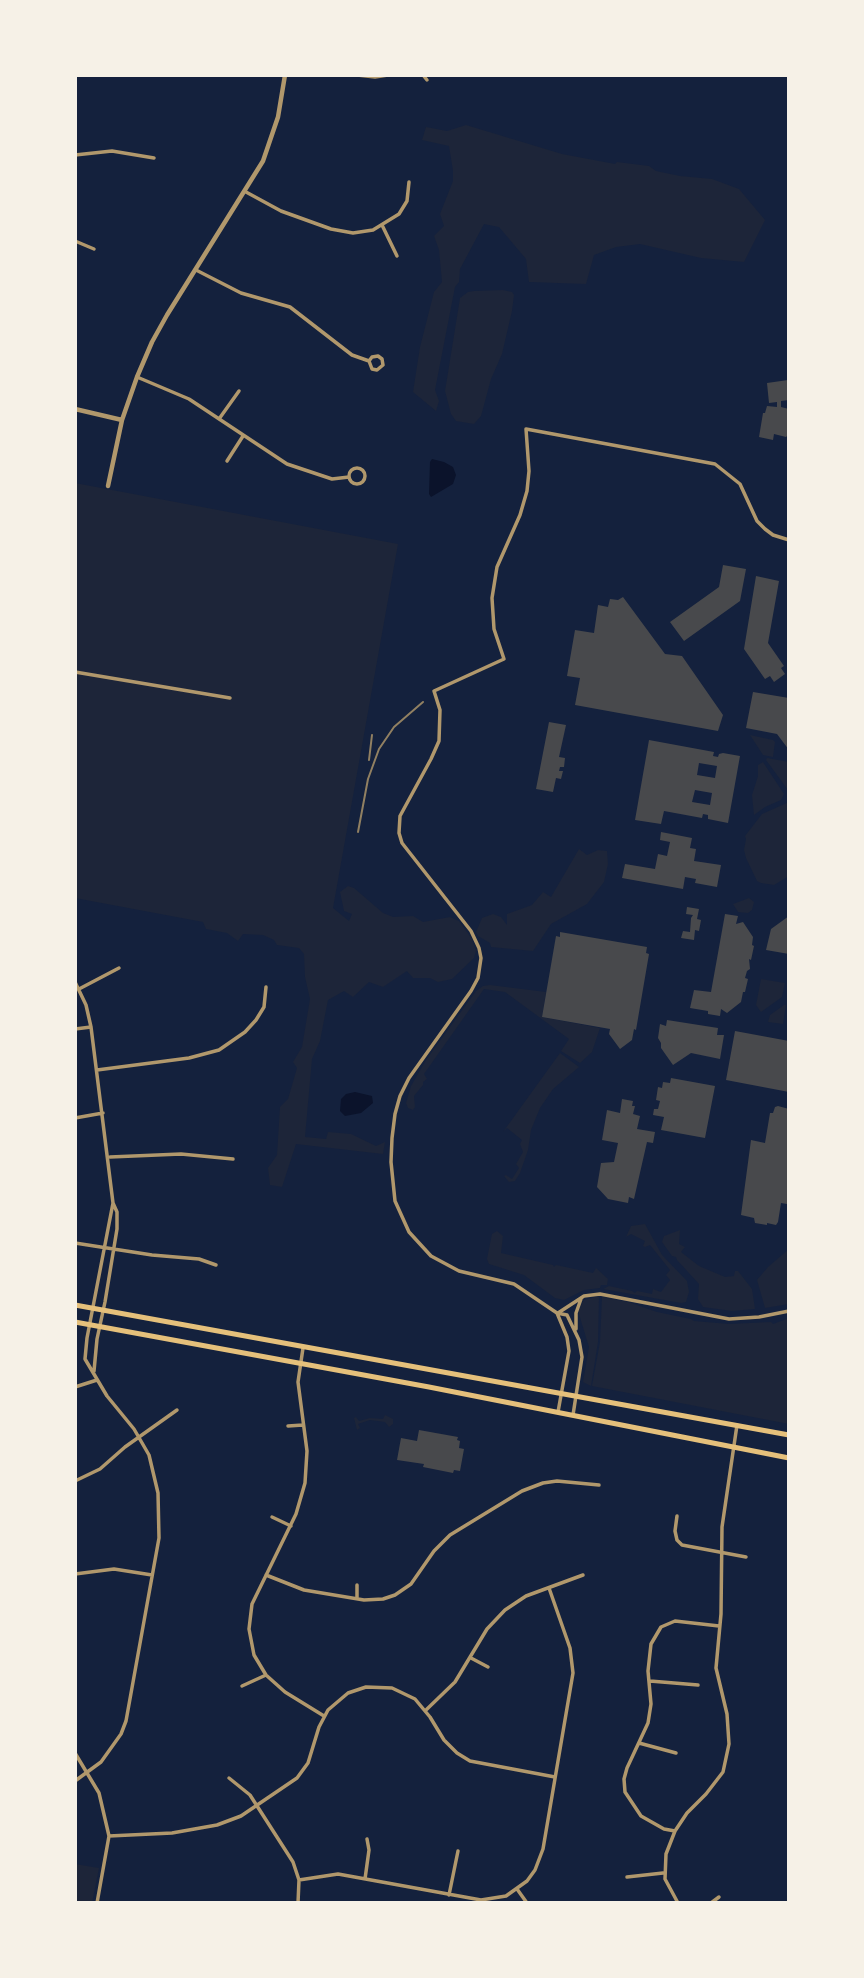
<!DOCTYPE html>
<html>
<head>
<meta charset="utf-8">
<style>
  body { margin:0 }
  #map { position:relative; width:864px; height:1978px; overflow:hidden; background:#14213d; font-family:Quicksand,sans-serif }
  canvas { display:block }
  .frame { position:absolute; inset:0; border:77px solid #f6f1e7; pointer-events:none }
</style>
</head>
<body>
<div id="map">
<canvas width="864" height="1978"></canvas>
<div class="frame"></div>
</div>
<script>
const c = document.querySelector('canvas').getContext('2d');
c.lineJoin = 'round';
function paint(path, color) { c.fillStyle = color; c.fill(path, 'evenodd'); }
const shape = rows => new Path2D(rows.map(r => 'M' + r).join(''));
function strokePath(path, color, width, dash) { c.strokeStyle = color; c.lineWidth = width; c.lineCap = dash ? 'butt' : 'round'; c.setLineDash(dash || []); c.stroke(path); }
const green = shape([
  [466,125,562,154,615,164,617,162,649,166,656,171,680,176,712,179,739,189,765,220,744,262,701,258,640,244,616,247,594,255,586,284,529,282,526,259,499,227,484,224,460,269,459,282,455,287,435,390,439,401,436,411,413,392,420,347,434,292,442,282,439,250,434,236,444,226,440,214,453,181,453,171,449,146,422,140,426,127,447,131],
  [503,290,512,292,514,295,512,311,502,354,491,379,481,416,474,424,456,421,451,414,445,391,460,298,468,292,474,291],
  [75,483,398,544,333,908,349,921,352,914,344,911,340,892,348,886,354,888,383,913,393,917,413,916,423,922,450,917,459,921,472,939,476,951,474,958,452,979,438,982,430,978,413,978,407,971,383,987,369,982,353,997,344,991,328,1000,320,1041,312,1059,305,1137,326,1139,328,1132,351,1134,376,1146,385,1142,383,1154,296,1144,282,1187,270,1185,268,1168,277,1155,280,1107,288,1099,297,1068,293,1062,302,1047,310,999,305,977,304,954,299,948,277,945,274,940,263,935,243,934,238,941,227,933,206,929,203,922,75,898],
  [750,735,773,740,775,742,773,757,763,755],
  [767,758,789,762,788,790,766,760],
  [763,762,784,794,781,800,765,807,754,815,752,795,758,776,758,765],
  [789,802,789,876,774,885,761,883,757,881,746,858,744,850,746,839,745,836,762,814],
  [579,849,587,855,598,850,607,851,608,864,604,882,587,904,551,924,533,951,491,947,490,943,478,936,476,932,482,918,493,914,501,917,507,925,507,914,532,905,543,892,551,897],
  [749,898,754,902,752,910,748,913,738,912,733,904],
  [761,979,785,983,782,997,761,1012,756,1005],
  [490,985,546,992,542,1017,600,1028,592,1052,580,1063,561,1051,569,1039,505,992,484,989,424,1074,427,1079,423,1082,423,1085,414,1096,415,1107,413,1110,408,1108,406,1103,411,1086,426,1060,476,991,483,986],
  [784,1005,786,1005,783,1024,768,1022,770,1015],
  [560,1053,579,1067,553,1089,540,1108,531,1130,528,1150,520,1173,515,1181,509,1182,504,1176,506,1175,512,1179,519,1168,516,1164,523,1152,520,1144,522,1140,507,1128,503,1132],
  [645,1224,662,1255,687,1281,689,1292,686,1302,681,1303,603,1289,609,1286,632,1291,635,1293,637,1291,652,1294,653,1289,661,1292,670,1280,666,1275,670,1270,650,1245,645,1247,643,1246,645,1241,631,1234,626,1237,631,1226],
  [680,1230,679,1244,685,1247,681,1252,699,1266,725,1277,734,1276,735,1271,738,1271,752,1289,755,1309,732,1311,703,1307,698,1299,699,1284,677,1260,676,1257,672,1256,662,1242,664,1236],
  [497,1231,503,1236,501,1253,553,1265,554,1267,556,1265,593,1273,596,1268,608,1279,607,1285,601,1285,600,1288,584,1290,564,1300,555,1298,524,1275,489,1264,487,1259,492,1234],
  [789,1249,789,1304,765,1308,757,1280,768,1267],
  [599,1296,598,1342,591,1386,583,1382,589,1347,578,1311,584,1300],
  [602,1297,628,1302,657,1312,691,1319,694,1321,729,1324,771,1322,773,1324,789,1318,789,1424,592,1386,600,1342],
  [385,1415,393,1419,393,1424,389,1427,385,1422,370,1420,358,1424,360,1428,357,1430,354,1418,356,1417,359,1421,370,1418,383,1419],
  [75,1864,99,1868,92,1903,75,1902]
]);
const water = shape([
  [432,459,444,462,453,467,456,475,453,484,431,497,429,494,430,462],
  [355,1092,372,1096,373,1103,361,1113,345,1116,340,1111,341,1099,346,1094]
]);
const building = shape([
  [788,380,789,400,781,401,781,407,789,409,789,434,786,437,774,434,773,440,759,437,763,413,765,413,767,406,777,407,777,402,769,403,767,383],
  [723,565,746,569,740,601,684,641,670,622,719,587],
  [756,576,779,581,768,643,784,666,781,668,785,674,774,682,770,676,765,679,744,649],
  [623,597,665,654,682,656,723,715,718,731,575,705,580,678,567,676,575,630,594,633,598,605,608,607,610,599,618,600],
  [753,692,789,698,789,750,777,734,746,728],
  [549,722,566,725,559,757,565,758,564,767,560,767,559,771,563,771,561,779,556,778,553,792,536,789],
  [649,740,714,752,713,756,718,757,719,754,723,753,740,756,728,823,708,819,708,815,703,814,702,818,664,811,661,824,635,820],
  [699,763,717,766,715,778,697,775],
  [695,790,712,793,710,805,692,802],
  [661,832,692,838,690,848,696,849,694,861,721,865,717,887,695,883,696,879,685,877,683,889,622,878,625,864,655,869,658,854,667,856,670,842,660,840],
  [687,907,699,909,697,919,701,920,699,931,695,930,694,940,681,938,683,931,690,932,691,918,693,915,686,914],
  [725,914,738,916,736,924,743,922,753,937,752,945,754,946,751,960,749,959,750,969,747,971,745,978,748,979,745,992,743,992,741,1002,727,1013,721,1009,720,1016,708,1014,708,1011,690,1008,694,990,711,992],
  [789,916,789,954,766,950,771,929],
  [560,932,647,947,646,953,649,954,636,1030,634,1029,632,1040,620,1049,609,1034,610,1029,542,1017,556,936,560,937],
  [667,1020,718,1028,717,1035,724,1035,720,1059,691,1053,673,1065,661,1048,661,1043,658,1038,660,1024,666,1026],
  [735,1031,789,1041,789,1092,726,1080],
  [671,1078,715,1086,705,1138,661,1130,664,1117,653,1115,654,1109,658,1109,660,1101,656,1100,658,1087,662,1088,663,1082,670,1083],
  [622,1099,633,1101,632,1106,635,1106,633,1114,640,1116,637,1129,655,1132,653,1143,647,1142,634,1199,629,1197,628,1203,608,1199,597,1187,601,1163,614,1162,618,1143,602,1140,607,1110,620,1113],
  [778,1106,789,1109,789,1192,787,1204,781,1203,778,1222,776,1225,767,1223,767,1225,755,1223,754,1218,741,1215,751,1140,765,1143,770,1113,773,1113,775,1107],
  [419,1430,458,1437,457,1440,460,1441,459,1448,464,1449,460,1471,454,1470,453,1473,423,1467,424,1464,397,1460,401,1438,417,1441]
]);
const minor = shape([
  [357,75,375,77,388,75],
  [423,75,427,80],
  [75,155,112,151,154,158],
  [246,192,281,211,331,229,353,233,373,230,399,214,407,201,409,182],
  [382,225,397,256],
  [75,241,94,249],
  [196,270,241,293,290,307,352,355,369,361,372,369,377,370,383,365,382,359,378,356,372,357,369,361],
  [137,377,189,399,287,464,332,479,349,477],
  [219,419,239,391],
  [227,461,243,436],
  '349 476a8 8 0 1 1 16 0a8 8 0 1 1-16 0Z',
  [75,672,230,698],
  [75,982,86,1005,91,1027,113,1203,117,1212,117,1229,105,1302,97,1339,94,1371],
  [79,989,119,968],
  [75,1029,91,1027],
  [97,1070,189,1058,219,1050,245,1032,256,1020,264,1007,266,987],
  [75,1118,103,1113],
  [110,1157,181,1154,233,1159],
  [75,1243,152,1255,199,1259,216,1265],
  [557,1313,567,1337,569,1351,558,1412],
  [558,1313,584,1296,600,1294,729,1319,759,1317,789,1311],
  [576,1329,576,1313,581,1299],
  [303,1348,298,1382,307,1451,305,1483,296,1514,252,1604,249,1629,254,1655,266,1675,285,1692,324,1716],
  [75,1387,97,1380],
  [573,1415,582,1357,579,1340,567,1315,557,1313,514,1284,459,1271,431,1256,409,1232,395,1201,391,1162,392,1138,395,1114,400,1096,409,1078,471,991,478,978,481,958,479,948,471,931,402,843,399,833,400,816,431,759,439,741,440,710,434,691,504,659,494,629,492,598,497,567,520,515,527,491,529,471,526,429,715,464,740,484,757,521,765,529,773,535,789,540],
  [288,1426,303,1425],
  [75,1481,100,1469,125,1447,177,1410],
  [677,1516,675,1531,677,1540,682,1545,746,1557],
  [272,1517,291,1526],
  [75,1574,114,1569,152,1575],
  [266,1575,304,1590,364,1600,383,1599,395,1595,411,1584,434,1551,450,1535,522,1491,543,1483,557,1481,599,1485],
  [357,1599,357,1585],
  [471,1658,488,1667],
  [650,1681,698,1685],
  [242,1686,266,1675],
  [426,1710,455,1682,487,1629,505,1610,526,1596,583,1575],
  [639,1743,676,1753],
  [75,1753,99,1793,109,1836,97,1903],
  [229,1778,250,1795,293,1862,299,1880,298,1903],
  [75,1781,101,1762,121,1734,126,1721,159,1538,158,1493,149,1455,134,1429,107,1396,85,1359,87,1338,113,1203],
  [675,1831,664,1829,641,1816,625,1792,624,1779,627,1768,648,1723,651,1704,648,1671,651,1644,661,1627,675,1621,719,1626],
  [109,1836,172,1833,217,1825,241,1816,297,1778,308,1763,319,1727,328,1710,348,1693,366,1687,392,1688,415,1699,430,1717,444,1740,457,1753,470,1761,555,1777],
  [627,1877,663,1873],
  [365,1879,369,1850,367,1839],
  [299,1880,338,1874,481,1900,506,1896,527,1881,535,1870,543,1849,573,1673,570,1648,549,1588],
  [517,1889,527,1903],
  [449,1895,458,1851],
  [678,1903,665,1879,666,1854,675,1831,687,1813,706,1794,723,1772,729,1744,727,1714,716,1668,721,1614,722,1527,737,1425],
  [711,1903,719,1897]
]);
const tertiary = shape([
  [75,409,122,420],
  [108,486,122,420,137,377,152,342,167,315,263,161,278,117,285,75]
]);
const primary = shape([
  [75,1305,789,1435],
  [75,1322,429,1387,789,1458]
]);
const rail = shape([
  [369,760,372,735],
  [358,832,368,779,379,749,394,727,423,702]
]);
paint(green, '#1d2539');
paint(water, '#0b132b');
paint(building, '#48494c');
strokePath(minor, '#b1986c', 3.5);
strokePath(tertiary, '#b1986c', 4.5);
strokePath(primary, '#e5c07b', 5);
strokePath(rail, '#918062', 2);
</script>
</body>
</html>
